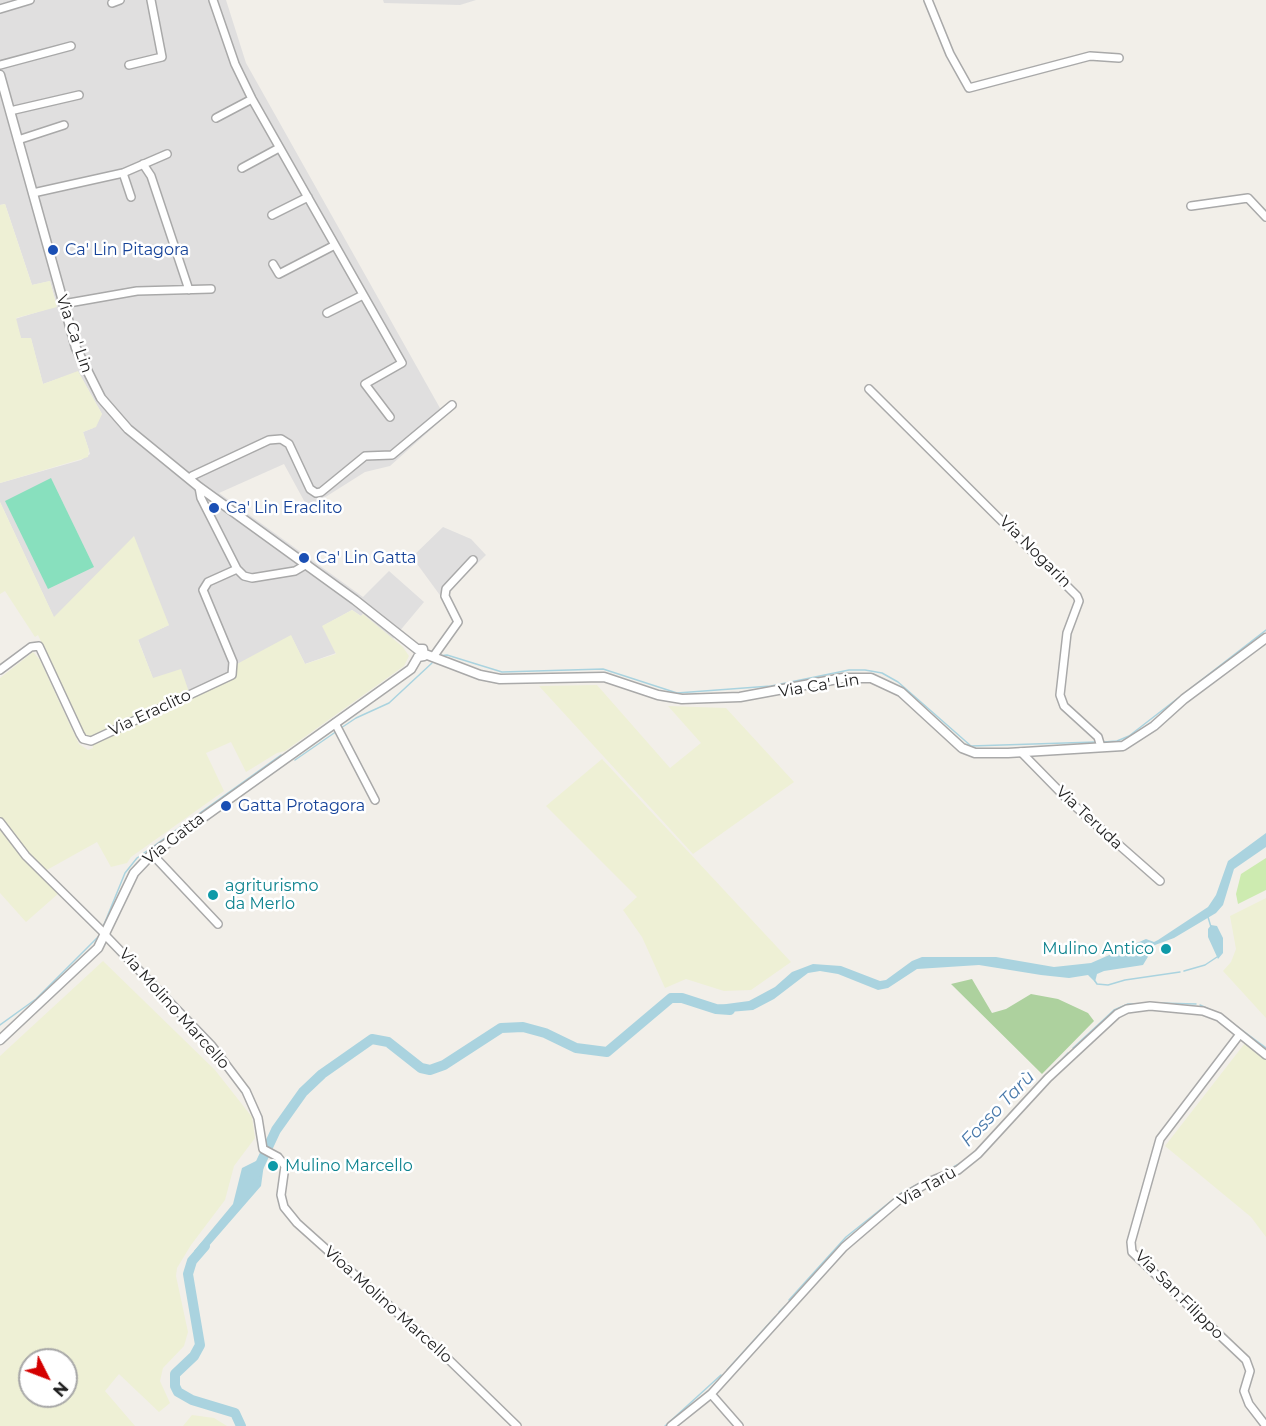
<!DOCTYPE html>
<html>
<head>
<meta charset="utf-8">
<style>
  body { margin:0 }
  #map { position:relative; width:1266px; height:1426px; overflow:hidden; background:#f2efe9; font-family:Montserrat,sans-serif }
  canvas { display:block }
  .north { position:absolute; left:18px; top:1348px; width:60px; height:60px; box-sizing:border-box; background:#fff; border:2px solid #a7a7a7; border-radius:50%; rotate:132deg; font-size:16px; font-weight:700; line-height:24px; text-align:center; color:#222 }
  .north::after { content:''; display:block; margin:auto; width:21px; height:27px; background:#d40000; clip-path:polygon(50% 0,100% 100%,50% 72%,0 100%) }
</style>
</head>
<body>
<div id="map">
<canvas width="1266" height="1426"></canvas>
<div class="north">N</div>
</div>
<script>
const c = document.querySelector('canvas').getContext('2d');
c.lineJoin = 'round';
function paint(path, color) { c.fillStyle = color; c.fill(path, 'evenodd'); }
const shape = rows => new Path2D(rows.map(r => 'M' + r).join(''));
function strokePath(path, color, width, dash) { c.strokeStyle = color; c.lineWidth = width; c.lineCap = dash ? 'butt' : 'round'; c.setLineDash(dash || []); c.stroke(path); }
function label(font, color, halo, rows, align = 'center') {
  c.font = font + ' Montserrat,sans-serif'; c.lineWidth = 5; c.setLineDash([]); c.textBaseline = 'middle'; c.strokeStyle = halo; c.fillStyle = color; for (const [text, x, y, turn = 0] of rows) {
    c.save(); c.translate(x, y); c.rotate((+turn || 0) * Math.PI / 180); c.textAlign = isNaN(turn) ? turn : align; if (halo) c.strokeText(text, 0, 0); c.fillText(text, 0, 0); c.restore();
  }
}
const residential = shape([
  [0,0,226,0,246,63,445,417,390,466,365,472,308,508,284,464,219,493,363,597,389,571,424,602,393,639,363,614,361,616,352,610,323,626,336,653,305,664,291,636,237,671,229,681,190,696,153,679,138,639,169,625,54,618,0,502,0,483,81,460,90,454,83,432,93,428,102,414,78,372,43,384,31,339,21,338,15,319,57,306,50,281,32,285,5,204,0,205],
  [383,0,476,0,460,5,384,3],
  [443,527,471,539,486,555,442,598,412,557]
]);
const farmland = shape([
  [5,204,32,285,50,281,57,307,16,318,21,338,31,338,43,384,78,371,102,414,96,427,83,432,89,450,88,457,0,483,0,205],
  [0,502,54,617,134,536,169,625,138,640,153,678,181,669,189,692,91,738,85,736,38,635,35,637,5,591,0,594],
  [352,610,361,616,363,614,403,647,409,656,404,666,285,751,277,753,246,772,231,742,206,753,224,791,131,857,127,863,111,867,97,842,45,871,0,818,0,678,33,652,40,660,79,744,88,750,93,748,92,743,190,696,229,681,237,671,237,664,291,635,305,664,336,654,322,626],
  [597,685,670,768,701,743,668,706,726,708,794,782,693,854,539,686],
  [602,759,791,962,751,990,724,991,686,979,665,988,642,937,623,910,637,897,546,806],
  [0,829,14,847,59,893,26,922,0,893],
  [1266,898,1266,1018,1223,971,1231,962,1236,949,1230,916],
  [103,961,215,1070,252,1117,255,1138,234,1166,225,1200,191,1245,177,1268,176,1276,188,1332,184,1346,163,1368,160,1381,170,1403,159,1412,119,1374,105,1391,135,1426,0,1426,0,1056],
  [30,1360,66,1360,66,1396,30,1396],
  [1245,1043,1266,1058,1266,1237,1251,1217,1165,1146],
  [192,1415,214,1418,227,1426,183,1426]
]);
const grass = shape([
  [1266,858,1266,890,1238,904,1236,894,1241,874]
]);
const forest = shape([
  [972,979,992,1013,1006,1009,1031,994,1058,999,1088,1013,1094,1021,1042,1074,951,984]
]);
const pitch = shape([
  [51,478,94,567,48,589,5,501]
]);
const water = shape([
  [1266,833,1266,847,1234,869,1223,905,1216,913,1174,938,1155,945,1143,965,1104,971,1097,974,1095,982,1088,975,1069,978,1041,975,979,965,917,969,888,988,878,990,838,974,820,971,808,973,774,999,753,1010,717,1013,719,1005,749,1001,775,987,792,972,813,964,841,966,880,981,886,980,912,961,922,957,996,957,1054,967,1091,963,1146,939,1154,942,1158,940,1208,907,1216,895,1228,861],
  [1211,925,1217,926,1223,938,1223,953,1218,959,1208,937,1208,929],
  [256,1161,264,1164,261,1186,201,1255,197,1254,194,1251,233,1204,242,1168]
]);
const stream = shape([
  [438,656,447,655,502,672,603,669,677,693,771,686,849,670,865,670,882,673,898,682,971,746,1096,742],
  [341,728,356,718,389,703,432,663],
  [1104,742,1117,741,1129,736,1266,630],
  [295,760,337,731],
  [1208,917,1211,927],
  [103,927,125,873,137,858,281,755],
  [1184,971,1205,965,1217,957],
  [1095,981,1097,984,1108,985,1125,980,1180,972],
  [1158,1003,1196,1004],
  [1200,1005,1220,1014,1266,1048],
  [0,1025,36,999,100,935],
  [1073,1048,1114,1010,1128,1004,1144,1004],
  [1052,1070,1068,1053],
  [972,1155,1040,1081],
  [944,1172,961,1163],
  [900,1194,929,1178],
  [789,1300,846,1237,895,1198],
  [779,1312,785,1306],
  [727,1370,775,1317],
  [665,1426,721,1375]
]);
const river = shape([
  [255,1175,276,1130,303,1092,322,1074,372,1039,388,1042,421,1068,430,1070,444,1065,501,1028,523,1027,545,1033,576,1048,607,1052,671,998,682,998,716,1009,730,1010],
  [205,1246,192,1261,188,1274,200,1345,194,1356,175,1374,175,1386,178,1392,192,1400,235,1413,241,1426]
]);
const minor = shape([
  [213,0,235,64,252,99,402,363,365,384,390,417],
  [928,0,950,54,969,88,1090,56,1119,58],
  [112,3,120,0],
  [0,9,30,0],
  [0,65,71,46],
  [129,65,162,57,151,0],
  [10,111,79,95],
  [216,118,252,99],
  [18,140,64,125],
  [143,164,151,176,189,290],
  [242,168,279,148],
  [123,173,131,197],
  [33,193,123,173,167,154],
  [1191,206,1248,198,1266,217],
  [272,215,308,197],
  [273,264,279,274,335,245],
  [63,304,137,291,211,289],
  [327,313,363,295],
  [869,389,1077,596,1079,601,1067,633,1060,695,1064,706,1098,737,1101,747],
  [191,480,192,476,269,440,281,439,289,444,310,489,316,493,321,492,365,456,392,455,452,405],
  [199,487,201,498,237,569,244,576,252,578,295,571,307,564],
  [433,657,458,622,445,596,446,589,473,560],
  [0,670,31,647,39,646,80,734,83,739,91,741,232,675,233,662,203,590,208,582,237,569],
  [335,723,375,800],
  [1021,752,1068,800,1160,881],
  [0,822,26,856,106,935],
  [152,854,218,924],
  [106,936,212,1046,246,1091,258,1118,263,1149,278,1157,285,1166,281,1195,284,1207,297,1223,441,1352,517,1426],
  [1240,1034,1160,1139,1131,1242,1132,1252,1246,1360,1250,1371,1244,1391,1249,1404,1266,1426],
  [711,1394,739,1426],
  [671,1426,711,1394,844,1247,900,1199,931,1181,958,1170,978,1154,1048,1078,1117,1014,1127,1009,1150,1006,1203,1011,1219,1017,1266,1055]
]);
const tertiary = shape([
  [0,75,76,348,101,398,128,429,199,487,355,600,417,649,423,649,424,656,418,657],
  [425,654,480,675,500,679,604,677,658,695,682,699,740,697,843,678,871,678,901,692,962,748,975,753,1008,753,1123,746,1154,726,1184,699,1266,638],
  [0,1040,98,948,134,873,152,854,411,669,418,657]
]);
const markers = [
  [53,250,6,"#1a4fb4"],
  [214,508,6,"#1a4fb4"],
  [304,558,6,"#1a4fb4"],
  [226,806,6,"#1a4fb4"],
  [213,895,6,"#0f9aa8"],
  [1166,949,6,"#0f9aa8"],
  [273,1166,6,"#0f9aa8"]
];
const transitNames = [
  ["Ca' Lin Pitagora",65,250],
  ["Ca' Lin Eraclito",226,508],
  ["Ca' Lin Gatta",316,558],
  ["Gatta Protagora",238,806]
];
const streetNames = [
  ["Via Ca' Lin",74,334,71],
  ["Via Nogarin",1035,552,45],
  ["Via Ca' Lin",819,686,-9],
  ["Via Eraclito",150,713,-25],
  ["Via Teruda",1089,818,43],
  ["Via Gatta",174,839,-38],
  ["Via Molino Marcello",174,1009,48],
  ["Via Tarù",927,1187,-29],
  ["Via San Filippo",1179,1295,45],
  ["Vioa Molino Marcello",388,1305,42]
];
const cultureNames = [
  ["agriturismo",225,886],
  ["da Merlo",225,904],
  ["Mulino Antico",1154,949,"right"],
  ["Mulino Marcello",285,1166]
];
const waterNames = [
  ["Fosso Tarù",998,1109,-46]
];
paint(residential, '#e0dfdf');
paint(farmland, '#eef0d5');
paint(grass, '#cdebb0');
paint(forest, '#add19e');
paint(pitch, '#88e0be');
paint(water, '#aad3df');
strokePath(stream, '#aad3df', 1.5);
strokePath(river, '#aad3df', 10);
strokePath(minor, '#a9a9a9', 10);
strokePath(tertiary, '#a9a9a9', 11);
strokePath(minor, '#fff', 7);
strokePath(tertiary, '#fff', 8);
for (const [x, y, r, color] of markers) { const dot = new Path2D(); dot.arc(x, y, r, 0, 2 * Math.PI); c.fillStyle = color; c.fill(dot); strokePath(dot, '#fff', 2); }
label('16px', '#164399', '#fff', transitNames, 'left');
label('16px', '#222', '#fff', streetNames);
label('16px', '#0d838f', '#fff', cultureNames, 'left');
label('italic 18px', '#4a7aab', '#fff', waterNames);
</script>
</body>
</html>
